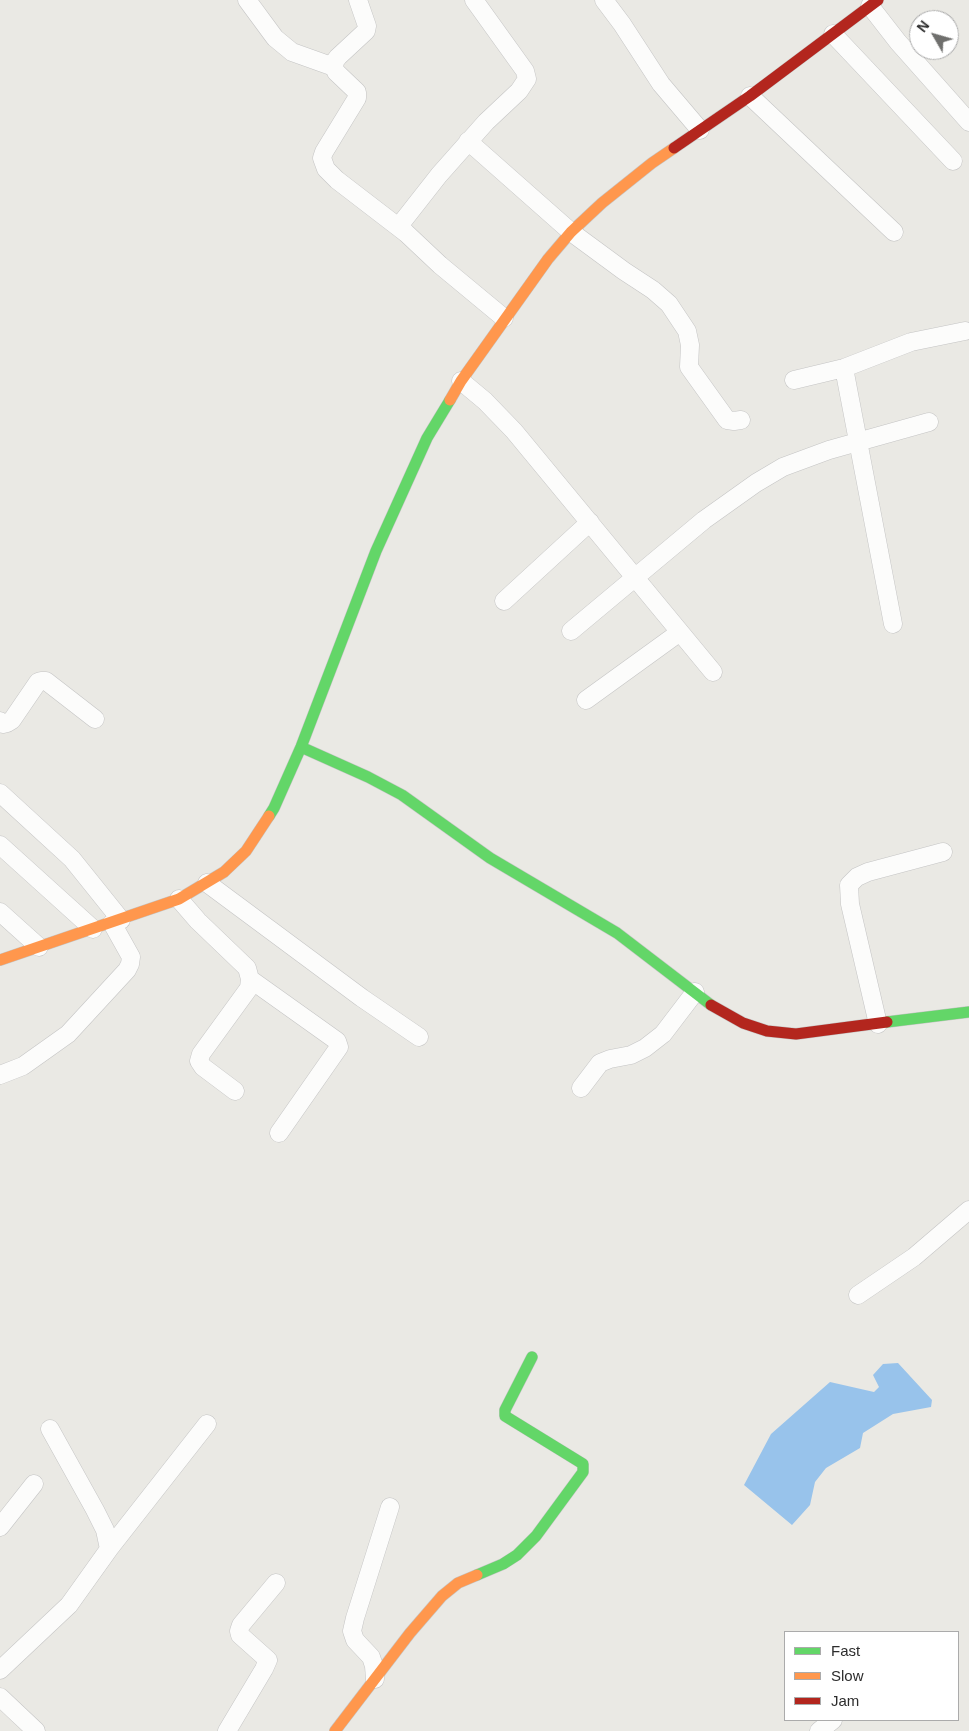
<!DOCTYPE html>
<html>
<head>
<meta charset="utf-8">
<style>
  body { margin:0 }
  #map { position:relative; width:969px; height:1731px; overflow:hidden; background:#eae9e4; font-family:Arial,sans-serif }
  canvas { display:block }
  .legend { position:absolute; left:784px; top:1631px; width:175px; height:90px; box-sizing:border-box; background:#fff; border:1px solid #ababab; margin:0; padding:6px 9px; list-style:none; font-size:15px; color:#2d2d2d }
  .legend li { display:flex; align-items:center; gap:10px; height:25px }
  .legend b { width:25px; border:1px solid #ababab }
  .north { position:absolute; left:909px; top:10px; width:50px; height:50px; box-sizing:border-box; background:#fff; border:1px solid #ababab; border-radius:50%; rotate:308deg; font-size:14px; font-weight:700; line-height:20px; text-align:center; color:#2d2d2d }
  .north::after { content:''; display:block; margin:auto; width:18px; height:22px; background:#6f6f6d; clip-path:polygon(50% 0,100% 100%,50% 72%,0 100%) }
</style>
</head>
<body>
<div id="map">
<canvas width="969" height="1731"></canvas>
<ul class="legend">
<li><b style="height:6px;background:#63d668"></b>Fast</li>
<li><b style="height:6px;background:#ff974d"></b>Slow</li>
<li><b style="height:6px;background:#b3261e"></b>Jam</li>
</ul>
<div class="north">N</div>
</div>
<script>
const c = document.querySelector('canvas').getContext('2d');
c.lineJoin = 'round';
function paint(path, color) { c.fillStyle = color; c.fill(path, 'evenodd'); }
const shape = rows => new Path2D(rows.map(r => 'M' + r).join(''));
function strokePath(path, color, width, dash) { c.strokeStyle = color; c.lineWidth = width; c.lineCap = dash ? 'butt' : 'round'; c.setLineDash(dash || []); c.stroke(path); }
const water = shape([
  [898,1363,932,1400,931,1407,893,1414,863,1433,860,1448,826,1468,815,1482,810,1505,792,1525,744,1485,771,1434,830,1382,874,1392,879,1387,873,1375,883,1364]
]);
const street = shape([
  [247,0,275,38,292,52,334,67],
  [358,0,367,26,366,31,338,57,335,61,334,67,336,72,357,92,357,98,324,152,322,158,326,169,337,180,406,233,440,265,504,318],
  [604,0,622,24,661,84,700,130],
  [870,6,898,42,969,122],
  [833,34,953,161],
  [750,96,894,232],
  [468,141,571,232,624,271,653,290,669,304,687,331,690,345,689,367,727,420,734,421,741,420],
  [399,226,439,175,486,122,519,91,527,79,525,71,474,0],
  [844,368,893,624],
  [794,380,844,368,911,342,965,331],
  [461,381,485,401,514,431,713,672],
  [504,601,590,522],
  [571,631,704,520,756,483,783,467,829,450,929,422],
  [586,700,680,632],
  [0,721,3,724,7,723,12,720,38,682,41,681,46,681,95,719],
  [0,793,72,859,121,920],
  [0,845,93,929],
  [207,883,362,998,419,1037],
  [179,899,198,921,247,968,250,979,249,988,201,1054,199,1061,203,1067,235,1091],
  [0,912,39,947],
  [250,979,337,1041,339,1047,279,1133],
  [878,1024,850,904,849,885,857,877,868,872,943,852],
  [0,1075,23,1066,68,1034,127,970,130,964,131,957,112,923],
  [581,1088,600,1063,610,1059,631,1055,645,1048,663,1034,695,992],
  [858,1295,914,1257,969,1210],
  [0,1527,34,1484],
  [109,1549,207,1424],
  [0,1670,69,1605,109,1549,105,1530,95,1510,50,1429],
  [375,1679,374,1666,371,1657,355,1640,352,1631,355,1618,390,1507],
  [0,1697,36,1731],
  [227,1731,264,1669,268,1660,240,1635,239,1631,241,1625,276,1583],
  [819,1731,833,1720]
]);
const fast = shape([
  [301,747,368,777,402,795,490,858,617,933,711,1005],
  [269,816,274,808,301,747,376,551,427,438,450,400],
  [887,1022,969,1012],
  [477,1575,503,1564,517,1555,536,1536,583,1472,583,1464,505,1416,505,1410,532,1357]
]);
const slow = shape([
  [450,400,461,381,548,259,571,232,602,203,652,163,674,148],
  [0,960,179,899,224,872,246,851,269,816],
  [335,1731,410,1633,442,1596,458,1583,477,1575]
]);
const jam = shape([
  [674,148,750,96,878,0],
  [711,1005,743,1023,767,1031,796,1034,887,1022]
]);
paint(water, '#98c3eb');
strokePath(street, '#c4c4c4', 19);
strokePath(fast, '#c4c4c4', 12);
strokePath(slow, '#c4c4c4', 12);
strokePath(jam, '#c4c4c4', 12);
strokePath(street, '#fcfcfb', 18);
strokePath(fast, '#63d668', 11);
strokePath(slow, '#ff974d', 11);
strokePath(jam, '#b3261e', 11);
</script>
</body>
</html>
